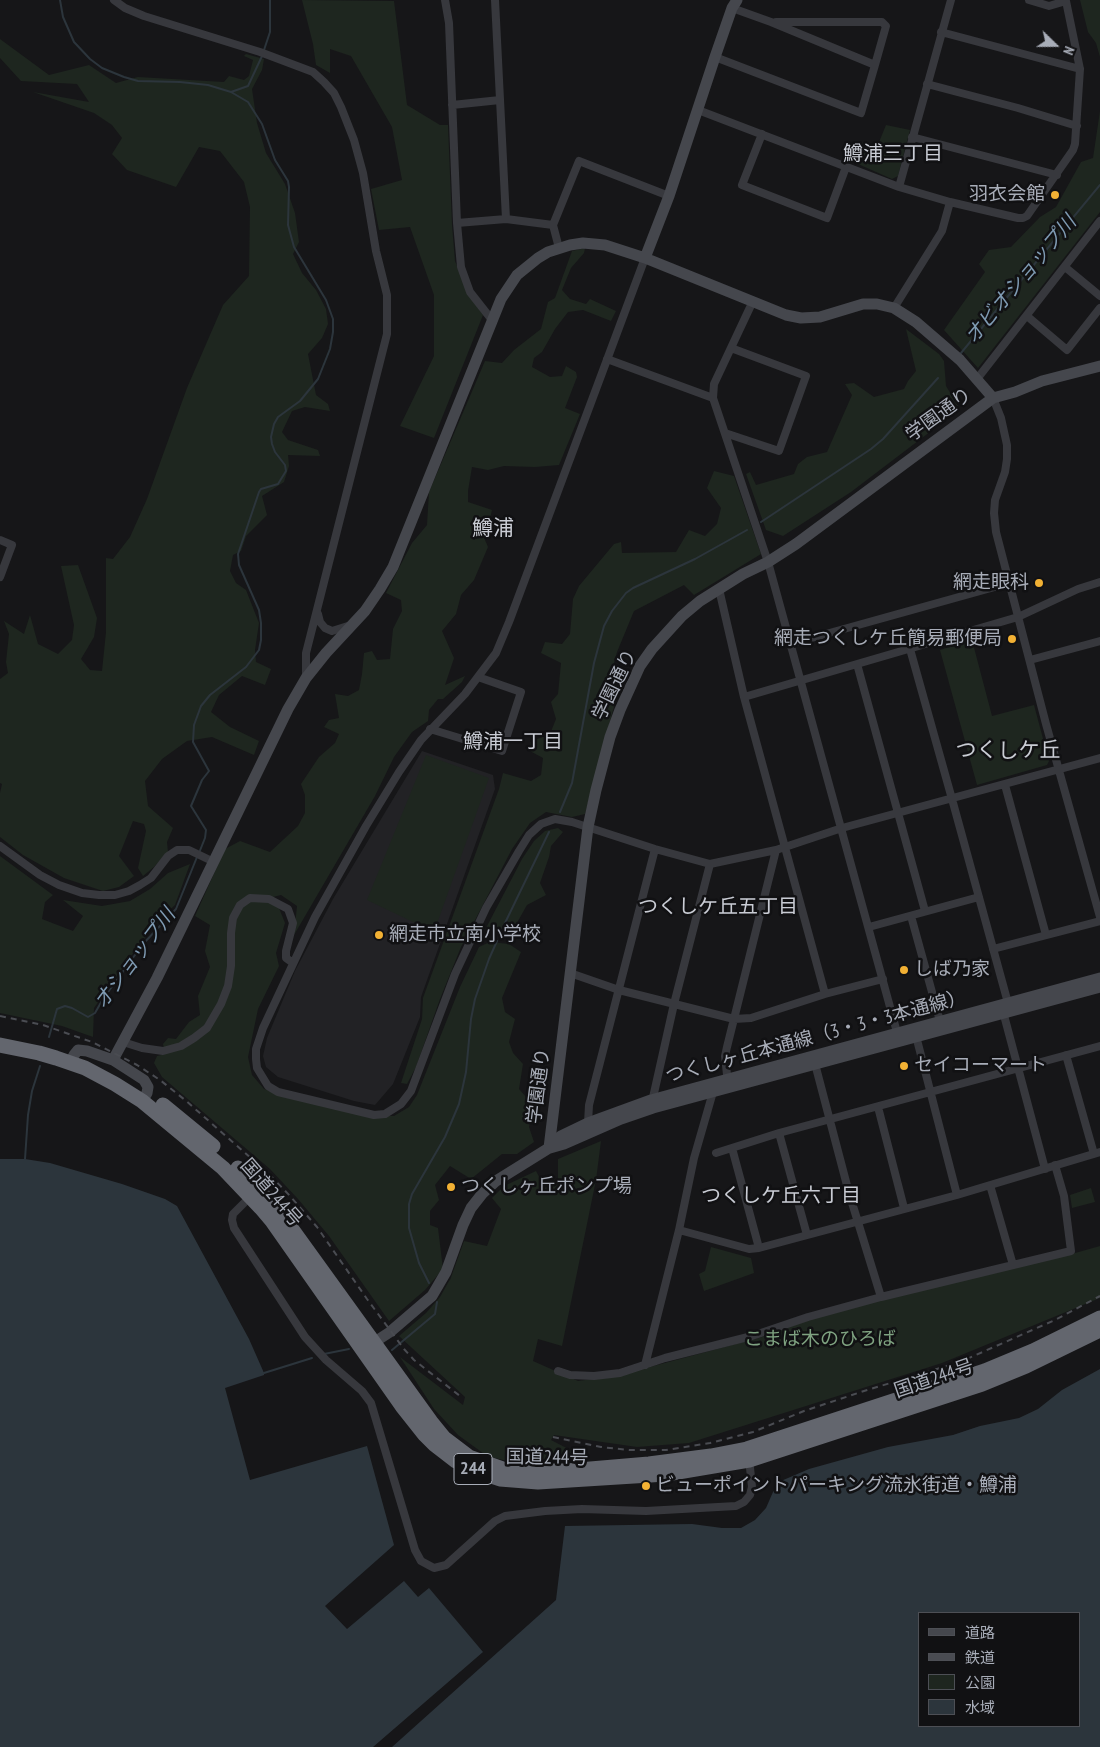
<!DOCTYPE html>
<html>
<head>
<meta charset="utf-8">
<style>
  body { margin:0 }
  #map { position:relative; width:1100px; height:1747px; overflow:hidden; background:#161618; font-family:"PT Sans Narrow","Noto Sans JP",sans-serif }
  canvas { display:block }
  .legend { position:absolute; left:918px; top:1612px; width:162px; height:115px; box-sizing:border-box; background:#111113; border:1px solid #4d4f55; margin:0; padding:6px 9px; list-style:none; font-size:15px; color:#a8adb8 }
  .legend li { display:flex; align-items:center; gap:10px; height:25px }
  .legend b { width:25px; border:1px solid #4d4f55 }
  .north { position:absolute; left:1030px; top:20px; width:50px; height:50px; -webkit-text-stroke:4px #111113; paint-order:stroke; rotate:112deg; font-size:14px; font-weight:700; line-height:20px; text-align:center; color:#a8adb8 }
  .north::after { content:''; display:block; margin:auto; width:18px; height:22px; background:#a8adb8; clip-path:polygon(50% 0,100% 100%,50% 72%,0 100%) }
</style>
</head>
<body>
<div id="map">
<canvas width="1100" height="1747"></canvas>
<ul class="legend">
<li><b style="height:6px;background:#45474d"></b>道路</li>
<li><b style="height:6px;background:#4a4c52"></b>鉄道</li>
<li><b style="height:14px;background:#1e261f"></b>公園</li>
<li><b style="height:14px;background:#2c353c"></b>水域</li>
</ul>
<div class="north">N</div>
</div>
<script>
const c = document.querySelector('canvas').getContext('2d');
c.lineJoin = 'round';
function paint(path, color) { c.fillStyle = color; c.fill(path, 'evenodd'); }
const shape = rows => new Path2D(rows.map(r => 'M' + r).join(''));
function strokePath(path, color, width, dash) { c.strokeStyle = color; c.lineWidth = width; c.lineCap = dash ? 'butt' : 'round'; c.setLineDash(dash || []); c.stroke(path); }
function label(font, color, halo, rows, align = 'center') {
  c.font = font + ' "PT Sans Narrow","Noto Sans JP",sans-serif'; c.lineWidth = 5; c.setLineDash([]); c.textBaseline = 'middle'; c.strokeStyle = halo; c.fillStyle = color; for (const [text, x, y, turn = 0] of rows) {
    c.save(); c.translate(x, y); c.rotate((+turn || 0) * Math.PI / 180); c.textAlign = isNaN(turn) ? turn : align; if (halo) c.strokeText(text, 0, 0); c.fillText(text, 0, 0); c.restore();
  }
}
const built = shape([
  [422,751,493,775,495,789,421,997,420,1017,393,1084,375,1105,354,1101,278,1077,266,1067,263,1056,267,1038,295,971,333,899]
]);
const green = shape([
  [302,0,394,1,407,105,440,125,448,125,452,225,455,261,467,291,483,315,434,438,400,426,434,356,434,295,410,227,379,230,371,189,402,180,392,127,351,56,330,49,330,73,316,65,313,44],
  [1080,0,1100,0,1100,57,1096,43,1088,32],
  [0,39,49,75,89,65,116,83,138,77,224,82,229,76,244,80,249,76,253,60,244,56,246,54,264,59,262,70,252,89,257,123,266,153,285,184,295,213,299,242,293,254,302,273,316,290,326,309,328,324,322,338,308,354,316,395,328,404,330,411,305,407,292,411,282,432,288,440,318,450,320,456,288,455,289,466,284,482,262,496,267,515,246,536,241,551,233,555,230,571,236,583,246,590,259,623,255,650,256,662,271,669,265,685,242,676,219,695,211,712,230,727,259,741,254,755,212,737,187,741,162,759,145,781,148,806,173,828,167,842,168,852,154,867,143,876,138,868,146,831,144,824,133,821,119,856,134,876,119,887,103,891,64,878,23,855,0,837,0,793,2,784,0,783,0,679,8,673,6,662,9,634,4,621,24,634,30,615,38,644,58,654,72,640,74,625,61,566,78,565,97,618,94,637,81,659,90,670,102,671,106,632,106,558,113,559,130,537,147,499,187,388,223,305,249,276,250,207,244,182,220,151,199,147,176,187,127,170,112,154,122,138,112,125,94,113,33,92,89,102,77,84,21,81,0,58],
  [1100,111,1100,212,978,368,944,330,985,272,979,264,989,250,1011,247,1040,217,1056,207,1081,162,1093,158],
  [886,125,910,130,898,176,892,179,849,160,857,141,877,147],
  [585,248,584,253,571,268,562,290,570,299,586,304,590,299,616,311,611,321,583,310,568,312,555,329,542,352,534,358,532,367,550,377,562,376,566,366,576,372,577,377,565,408,580,414,559,465,535,467,504,466,488,470,472,467,468,491,468,502,492,510,485,540,488,547,474,580,461,595,456,614,442,631,454,658,445,685,465,676,462,682,443,699,438,699,429,710,428,721,412,732,394,757,375,796,294,935,297,906,281,895,273,897,279,908,285,923,276,953,279,966,258,1009,248,1057,252,1075,264,1089,364,1116,394,1116,409,1107,417,1095,460,987,479,947,490,942,509,944,521,952,502,998,505,1012,515,1019,509,1042,513,1053,523,1064,519,1089,533,1105,529,1127,534,1142,517,1154,502,1154,471,1179,450,1166,435,1185,439,1200,430,1211,430,1225,438,1228,443,1269,425,1290,389,1321,329,1236,298,1199,270,1169,162,1077,154,1063,157,1056,165,1054,163,1044,168,1038,176,1039,189,1022,200,1015,198,996,210,967,205,951,210,925,195,916,225,849,240,841,270,852,298,826,305,813,305,795,301,784,319,757,335,743,339,734,324,727,329,720,339,718,335,694,348,696,359,690,362,674,364,653,372,651,377,660,390,659,393,629,402,611,401,600,386,593,412,543,427,525,429,492,485,361,502,363,514,350,541,329,548,302,555,298,572,251],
  [906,329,939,354,944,361,946,386,960,409,851,492,783,536,766,530,746,474,750,472,756,485,794,474,798,464,807,457,827,452,852,395,845,384,854,383,874,397,904,389,908,381,916,371],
  [714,471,734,476,761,554,694,595,684,585,634,611,617,652,607,689,616,699,585,814,572,817,546,812,530,823,512,849,461,947,440,999,416,1067,407,1084,401,1083,422,1019,423,998,499,789,503,773,531,781,541,775,543,758,530,751,530,742,550,734,556,719,551,702,558,694,561,663,541,653,545,642,562,644,570,634,573,599,579,586,614,544,621,542,622,553,676,552,689,530,705,536,717,524,721,508,707,488],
  [972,640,992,716,1034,705,1049,761,1047,765,977,785,940,650],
  [426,755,489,778,434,932,367,900],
  [558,828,563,832,551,846,549,857,540,883,546,895,527,905,518,921,520,936,496,929,485,930,522,859,534,841,545,831],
  [0,856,53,895,45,902,42,919,73,931,83,916,63,900,102,906,130,901,150,889,168,873,190,864,175,905,161,918,131,956,94,1008,93,1037,62,1026,0,1013],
  [601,1141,596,1180,562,1346,538,1339,533,1361,578,1381,620,1375,762,1337,814,1318,921,1289,1068,1255,1100,1246,1100,1298,942,1363,689,1443,637,1447,554,1435,551,1440,582,1456,534,1460,523,1465,487,1456,458,1435,434,1409,400,1357,463,1405,465,1397,399,1336,426,1313,440,1297,449,1281,450,1280,464,1241,487,1246,501,1209,492,1198,504,1186,536,1171,545,1188,558,1183,558,1159],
  [1091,1188,1095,1202,1072,1208,1070,1195],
  [711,1247,751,1258,754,1273,704,1291,699,1274,705,1271]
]);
const water = shape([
  [0,1159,25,1159,50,1163,122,1184,165,1199,177,1206,249,1339,264,1373,264,1375,225,1388,250,1480,367,1446,394,1545,325,1606,347,1629,404,1581,418,1597,429,1588,483,1652,373,1747,0,1747],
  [1100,1369,1100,1747,392,1747,556,1600,565,1526,692,1524,722,1528,741,1528,755,1520,766,1508,773,1492,781,1481,809,1469,888,1447,953,1435,980,1426,1019,1418,1038,1409,1062,1390],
  [1079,1613,1079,1726,919,1726,919,1613]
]);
const stream = shape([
  [60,0,63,17,74,42,90,59,102,68,124,77,138,81,180,82,208,85,231,92,248,102,262,124,275,160,288,181,289,187,288,225,294,247,326,300,333,319,333,332,330,349,318,379,300,401,278,417,274,424,271,437,272,444,275,452,285,465,286,471,278,484,261,489,259,492,238,554,239,565,259,610,261,623,261,640,259,650,246,667,210,695,201,706,194,725,193,742,209,771,202,780,191,806,206,830,205,838,199,853],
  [264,50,270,32,270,0],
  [231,92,248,86,263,54],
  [961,353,1100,185],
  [761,522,871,449,883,439,938,378],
  [560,812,572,783,594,663,604,626,612,611,626,593,633,588,695,559,747,530],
  [505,923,549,832],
  [49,1037,57,1009,65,1006,72,1008,88,1017,95,1013,103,999,143,944,176,909,197,857],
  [25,1159,28,1115,32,1091,40,1066],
  [429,1283,419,1263,409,1228,409,1204,412,1194,445,1137,459,1104,466,1072,471,1019,475,999,489,959,497,941],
  [392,1350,435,1314,437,1302],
  [324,1354,349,1349],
  [264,1373,312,1358]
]);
const street = shape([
  [114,0,125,8,144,16,260,52,313,72,324,82,334,93,341,107,354,140,363,173,376,251,387,295,387,334,306,653,306,678],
  [445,0,449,23,457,223,461,267,470,292,492,320],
  [495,0,506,219],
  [776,22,882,22,886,26,875,65],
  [941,32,1080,69],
  [715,57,861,113,875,65,771,22,732,8],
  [927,84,1018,108,1077,126],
  [452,105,500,100],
  [698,110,899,187,950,202,1018,218,1023,218,1027,216,1073,150,1075,144,1080,69,1066,1,1049,6,1029,0],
  [762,134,742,185,827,218,846,167],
  [912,137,1057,175],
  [899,187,951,0],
  [457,223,506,219,553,225],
  [559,248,553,225,579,161,669,196],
  [645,258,509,622,496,653,465,694,421,740,399,772,366,826,315,917,263,1028,256,1049,256,1059,257,1068,268,1086,278,1092,374,1115,385,1114,401,1104,411,1091,455,974,486,908,519,851,529,835,541,824,555,819,572,822,655,849,710,864,776,850,842,828,1100,758],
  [1065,267,1100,296],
  [753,301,714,384,713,398,768,562,898,1036],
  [894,308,942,231,950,202],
  [1027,316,1067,350,1100,308],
  [607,359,713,398],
  [977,379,1100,221],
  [993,398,1001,418,1007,445,1007,459,1005,472,995,500,994,513,996,532,1046,724,1100,917],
  [725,433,779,451,806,376,731,348],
  [0,540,12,545,0,577],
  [719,589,744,697,825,994],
  [318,614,320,622,325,628,332,631,351,625],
  [790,644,1009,583],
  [910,649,952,799,1008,1003,1004,1014,1005,1019,1045,1169],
  [1030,660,1100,641],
  [857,664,925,911],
  [744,697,1018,617,1078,589,1100,582],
  [430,729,502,751,521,692,478,677],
  [1005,785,1046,935],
  [0,846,40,875,59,885,82,893,99,895,115,895,129,891,140,885,151,878,168,856,177,850,189,850,214,862],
  [911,916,940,1021],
  [869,927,979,897],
  [993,949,1100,921],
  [570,973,619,990,734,1019,751,1018,825,994,883,979],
  [915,1032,957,1195],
  [123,1042,142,1048,163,1051,181,1046,194,1038,207,1028,221,1004,228,986,231,966,231,933,233,918,240,905,250,898,269,899,288,909,293,923,286,951,286,958,293,963],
  [1066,1055,1094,1154],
  [814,1060,849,1193,881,1297],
  [728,1084,725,1056,727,1047,776,850],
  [652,1102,674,1004,710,864],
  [878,1107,904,1208],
  [588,1123,589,1105,655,849],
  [779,1133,807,1235],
  [732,1148,759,1248],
  [716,1153,779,1133,1100,1046],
  [990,1185,1013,1265],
  [251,1196,233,1214,232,1220,234,1228,305,1337,326,1360,362,1391,371,1403,415,1550,421,1561,434,1568,446,1565,495,1521,505,1516,545,1511,582,1509,646,1511,736,1506,744,1502,750,1495,752,1487,749,1458],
  [679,1230,749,1249,759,1248,957,1195,1100,1152],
  [645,1365,679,1230,694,1158,713,1092,712,1088],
  [558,1371,570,1375,594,1376,620,1373,665,1358,752,1336,808,1317,881,1297,1071,1251,1064,1196,1055,1165]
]);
const secondary = shape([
  [645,258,786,315,801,318,820,317,863,304,877,304,894,308,916,322,960,360,993,398],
  [113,1060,157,978,288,709,306,678,326,653,365,611,380,589,393,567,501,299,517,275,538,258,548,252,570,245,583,243,605,245,645,258,669,196,715,57,732,8,737,0],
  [70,1063,74,1055,78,1050,87,1051,113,1060,144,1080,148,1087,147,1093,142,1101],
  [549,1148,588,827,596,790,610,737,620,710,640,666,652,649,682,616,700,601,743,574,768,562,796,544,993,398,1015,392,1042,381,1100,366],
  [550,1148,564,1144,621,1119,653,1108,1100,987],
  [367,1347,390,1332,432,1296,446,1272,463,1225,471,1208,482,1194,496,1181,549,1148,561,1136,588,1123,651,1100,1100,978]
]);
const highway = shape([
  [0,1045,39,1053,56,1058,85,1068,115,1084,142,1101,223,1168,261,1208,272,1221,402,1406,425,1435,434,1444,456,1461,485,1474,500,1479,538,1482,666,1474,749,1460,982,1384,1026,1366,1100,1330],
  [163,1105,213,1146],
  [238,1168,275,1208,291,1228,431,1422,444,1438,469,1457,503,1469,519,1471,567,1471,649,1464,711,1456,747,1449,985,1371,1033,1351,1100,1318]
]);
const rail = shape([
  [0,1016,43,1025,92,1042,137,1065,160,1080,185,1100,269,1174,290,1196,317,1227,367,1299,404,1349,414,1360,460,1396],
  [553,1437,601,1447,629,1450,666,1450,710,1443,753,1432,804,1411,864,1391,960,1362,1055,1320,1100,1296]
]);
const markers = [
  [1055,195,5,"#f2b134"],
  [1039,583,5,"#f2b134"],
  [1012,639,5,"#f2b134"],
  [379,935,5,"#f2b134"],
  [904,970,5,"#f2b134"],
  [904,1066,5,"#f2b134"],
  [451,1187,5,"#f2b134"],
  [646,1486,5,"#f2b134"]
];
const shields = [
  [473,1469,38]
];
const shieldNames = [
  ["244",473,1469]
];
const poiNames = [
  ["羽衣会館",1045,195,"right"],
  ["網走眼科",1029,583,"right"],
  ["網走つくしケ丘簡易郵便局",1002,639,"right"],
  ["網走市立南小学校",389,935],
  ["しば乃家",914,970],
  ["セイコーマート",914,1066],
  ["つくしヶ丘ポンプ場",461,1187],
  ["ビューポイントパーキング流氷街道・鱒浦",656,1486]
];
const streetNames = [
  ["学園通り",939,415,-36],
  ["学園通り",615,685,-64],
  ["つくしヶ丘本通線（3・3・3本通線）",816,1037,-15],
  ["学園通り",539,1086,-83],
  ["国道244号",271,1193,49],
  ["国道244号",934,1379,-19],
  ["国道244号",547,1458,1]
];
const parkNames = [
  ["こまば木のひろば",820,1340]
];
const neighbourhoodNames = [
  ["鱒浦三丁目",893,154],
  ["鱒浦一丁目",513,742],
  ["つくしケ丘五丁目",718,907],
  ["つくしケ丘六丁目",781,1196]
];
const waterNames = [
  ["オビオショップ川",1021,280,-50],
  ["オショップ川",135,959,-53]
];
const quarterNames = [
  ["鱒浦",493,529],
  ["つくしケ丘",1008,751]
];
paint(built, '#222225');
paint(green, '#1e261f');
paint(water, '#2c353c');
strokePath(stream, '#2c353c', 2);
strokePath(street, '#37383d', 8);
strokePath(secondary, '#45474d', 11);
strokePath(highway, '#63666e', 15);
strokePath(rail, '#4a4c52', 2, [6, 5]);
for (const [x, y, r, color] of markers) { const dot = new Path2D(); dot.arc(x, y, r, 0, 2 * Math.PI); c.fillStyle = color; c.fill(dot); strokePath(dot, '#111113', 2); }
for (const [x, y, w] of shields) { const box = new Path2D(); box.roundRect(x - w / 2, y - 15.5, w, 31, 4); c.fillStyle = '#111113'; c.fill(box); strokePath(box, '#a8adb8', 1); }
label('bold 18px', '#a8adb8', null, shieldNames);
label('19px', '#a8adb8', '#111113', poiNames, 'left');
label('19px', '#a8adb8', '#111113', streetNames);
label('19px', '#7fa381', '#111113', parkNames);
label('20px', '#c9ccd4', '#111113', neighbourhoodNames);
label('italic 20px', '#7f9bb3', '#111113', waterNames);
label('21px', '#c9ccd4', '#111113', quarterNames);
</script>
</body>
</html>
